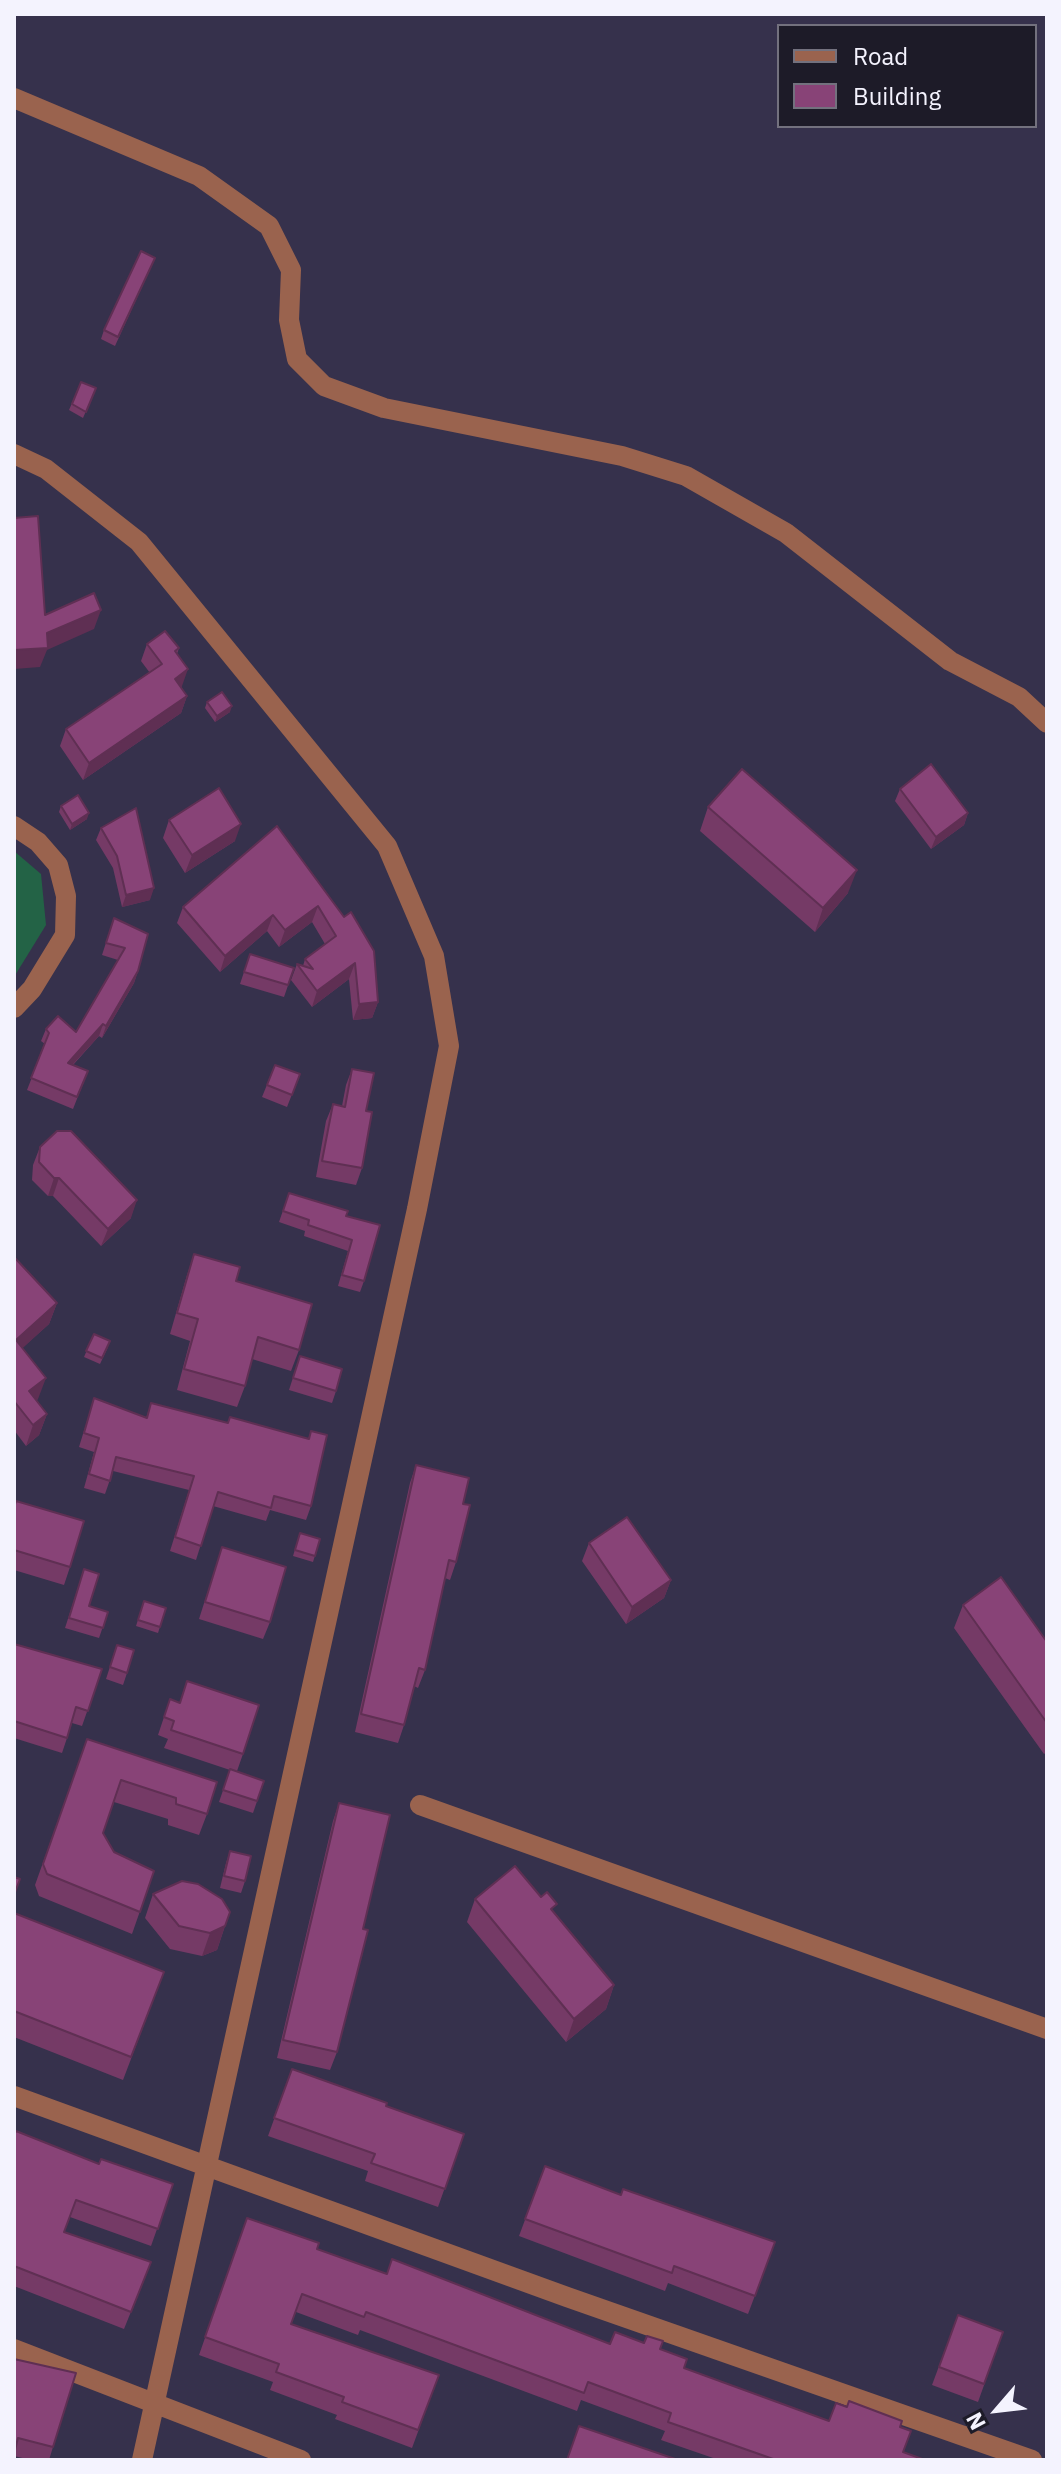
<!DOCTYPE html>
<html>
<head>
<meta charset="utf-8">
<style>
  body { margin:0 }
  #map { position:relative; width:1061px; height:2474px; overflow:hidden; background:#36314c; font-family:"IBM Plex Sans",sans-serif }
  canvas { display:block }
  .frame { position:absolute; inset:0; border:16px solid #f4f3fe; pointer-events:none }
  .legend { position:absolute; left:777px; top:24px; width:260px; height:104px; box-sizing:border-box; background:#1d1b28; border:2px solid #73717e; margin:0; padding:10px 14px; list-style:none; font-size:24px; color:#f4f3fe }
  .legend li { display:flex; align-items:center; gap:16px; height:40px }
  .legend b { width:40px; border:2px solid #73717e }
  .north { position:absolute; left:957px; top:2370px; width:80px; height:80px; -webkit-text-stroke:6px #1d1b28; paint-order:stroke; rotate:242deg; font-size:22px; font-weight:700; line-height:32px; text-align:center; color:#f4f3fe }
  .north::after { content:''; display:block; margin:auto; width:28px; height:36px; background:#f4f3fe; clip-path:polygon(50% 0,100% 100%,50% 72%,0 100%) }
</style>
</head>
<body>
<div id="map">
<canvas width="1061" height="2474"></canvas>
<div class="frame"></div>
<ul class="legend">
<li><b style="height:10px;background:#9a634e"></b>Road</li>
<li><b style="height:22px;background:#884377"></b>Building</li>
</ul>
<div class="north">N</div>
</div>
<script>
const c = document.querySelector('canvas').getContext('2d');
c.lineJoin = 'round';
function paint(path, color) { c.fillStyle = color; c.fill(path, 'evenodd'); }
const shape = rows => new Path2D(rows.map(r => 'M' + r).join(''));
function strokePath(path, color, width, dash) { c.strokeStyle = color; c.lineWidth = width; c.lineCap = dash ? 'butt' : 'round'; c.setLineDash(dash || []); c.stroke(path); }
const green = shape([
  [14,851,41,874,46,925,14,977]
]);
const minor = shape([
  [14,98,199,176,269,226,291,270,289,320,297,359,324,386,384,408,622,456,686,476,786,533,950,661,1019,697,1047,723],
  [14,454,46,469,139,542,387,846,434,956,449,1046,417,1209,142,2460],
  [14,826,38,842,58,865,66,896,65,935,32,989,14,1008],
  [420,1805,1047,2029],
  [14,2096,567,2297,1032,2460],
  [14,2349,301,2460]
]);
const wall = shape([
  [151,267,115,346,101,339,104,330],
  [81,382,96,388,83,418,69,410],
  [147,644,179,648,177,654,182,686,181,687,187,696,181,713,83,780,60,746,66,729,150,673,141,661],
  [207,702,230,712,215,722,205,708],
  [900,789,968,813,964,825,931,849,895,801],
  [61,806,87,819,70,830,59,812],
  [708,807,848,893,815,932,700,831],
  [169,820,235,841,185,873,163,838],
  [277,826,378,1002,372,1018,353,1020,349,979,312,1007,291,980,297,964,303,966,305,959,325,944,312,922,279,947,267,931,220,972,177,923,183,907],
  [101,828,150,900,122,907,113,868,96,840],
  [114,918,138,971,134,983,102,1038,99,1036,73,1065,88,1071,73,1109,27,1090,45,1044,41,1041,46,1029,76,1032,118,960,102,955],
  [250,954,294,968,284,997,240,984],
  [275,1065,300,1074,287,1107,262,1097],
  [352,1069,366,1111,362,1168,356,1185,316,1177,326,1121,333,1104,342,1106,346,1085],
  [40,1147,131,1218,101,1246,53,1196,48,1196,32,1180,33,1165],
  [289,1193,346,1216,364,1281,360,1292,338,1286,348,1251,304,1236,305,1231,279,1222],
  [194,1254,236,1281,299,1350,291,1371,252,1359,245,1386,237,1407,177,1390,190,1341,170,1334,187,1275],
  [14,1257,57,1303,49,1324,22,1348,38,1399,36,1400,47,1414,39,1435,26,1446,14,1430],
  [94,1334,108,1347,100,1364,84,1357],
  [300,1356,336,1391,332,1403,289,1390],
  [94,1398,146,1418,151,1403,228,1423,308,1439,311,1431,311,1506,306,1520,270,1510,266,1521,213,1506,196,1560,170,1551,189,1490,113,1471,105,1494,84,1488,94,1452,79,1447],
  [416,1465,463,1504,456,1562,450,1580,445,1578,425,1670,418,1688,414,1686,404,1725,398,1743,355,1732,410,1483],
  [14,1506,70,1567,64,1585,14,1570],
  [300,1533,320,1539,313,1562,293,1556],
  [589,1543,671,1580,664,1598,626,1624,582,1561],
  [222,1547,270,1622,263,1639,199,1619],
  [84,1569,89,1606,108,1612,99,1638,65,1628],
  [144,1601,166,1608,158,1633,136,1626],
  [963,1605,1047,1642,1047,1752,1044,1754,954,1628],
  [14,1644,102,1669,82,1726,72,1723,62,1753,14,1738],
  [117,1645,127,1673,123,1685,106,1679],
  [170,1699,243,1754,237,1771,264,1781,253,1813,219,1802,230,1770,164,1748,168,1739,158,1735],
  [87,1739,207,1814,199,1835,168,1825,168,1819,114,1802,103,1833,114,1852,154,1871,132,1934,39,1896,35,1885],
  [339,1803,363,1929,337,2052,330,2070,277,2058,333,1821],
  [230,1851,245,1881,241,1893,220,1888,226,1863],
  [153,1894,225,1926,217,1950,202,1956,170,1949,145,1918],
  [475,1899,554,1912,614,1985,606,2009,566,2042,467,1922],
  [14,1913,164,1972,123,2080,14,2037],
  [292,2069,386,2106,464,2134,438,2207,365,2181,368,2171,268,2136],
  [14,2135,99,2164,173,2184,151,2246,70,2217,64,2232,151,2262,124,2329,14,2286],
  [545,2166,621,2195,775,2242,748,2314,668,2283,665,2291,519,2236],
  [247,2218,317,2249,387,2274,610,2344,660,2349,684,2368,829,2421,900,2427,903,2452,925,2460,719,2460,661,2440,665,2431,581,2400,577,2411,360,2330,358,2335,296,2312,291,2324,439,2375,412,2448,335,2419,337,2415,270,2390,273,2382,199,2355],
  [958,2315,1003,2332,978,2402,932,2385],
  [14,2359,53,2447,49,2460,31,2460,14,2456]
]);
const shadedWall = shape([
  [101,610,94,629,47,650,40,667,14,669,14,650,47,633],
  [188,669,182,686,169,696,175,679],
  [187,696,181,713,83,780,89,763],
  [232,706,230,712,215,722,217,716],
  [89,813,87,819,70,830,72,824],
  [968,813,964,825,931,849,936,837],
  [241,824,235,841,185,873,192,855],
  [857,870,848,893,815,932,823,908],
  [154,888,150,900,122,907,126,895],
  [318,906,312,922,279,947,285,930],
  [273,915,267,931,220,972,225,956],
  [355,963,349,979,312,1007,317,991],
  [138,971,134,983,102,1038,106,1026],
  [378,1002,372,1018,353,1020,359,1004],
  [103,1024,99,1036,63,1075,68,1063],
  [54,1178,59,1178,53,1196,48,1196],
  [137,1200,131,1218,101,1246,108,1229],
  [57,1303,49,1324,14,1356,16,1340],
  [46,1378,38,1399,22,1412,29,1391],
  [47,1414,39,1435,26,1446,33,1425],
  [671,1580,664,1598,626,1624,632,1607],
  [225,1926,217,1950,202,1956,210,1933],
  [614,1985,606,2009,566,2042,574,2019]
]);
const building = shape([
  [141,251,155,258,118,337,104,330,141,251],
  [81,382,96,388,86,412,72,404,81,382],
  [38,516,45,615,94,593,101,610,47,633,48,648,14,650,14,518,38,516],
  [165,631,179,648,175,651,188,669,175,679,187,696,89,763,66,729,162,664,147,644,165,631],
  [222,692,232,706,217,716,207,702,222,692],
  [931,764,968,813,936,837,900,789,931,764],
  [742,769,857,870,823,908,708,807,742,769],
  [219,788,241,824,192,855,169,820,219,788],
  [78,795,89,813,72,824,61,806,78,795],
  [136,808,154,888,126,895,117,856,101,828,136,808],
  [277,826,344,917,351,912,374,951,378,1002,359,1004,355,963,317,991,297,964,313,969,305,959,336,936,318,906,285,930,273,915,225,956,183,907,277,826],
  [114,918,148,934,138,971,106,1026,103,1024,68,1063,88,1071,77,1097,31,1078,49,1033,46,1029,58,1016,76,1032,125,948,106,943,114,918],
  [250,954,294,968,288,985,244,972,250,954],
  [275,1065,300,1074,292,1095,267,1085,275,1065],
  [352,1069,374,1073,366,1111,372,1112,362,1168,322,1161,333,1104,345,1107,352,1069],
  [57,1131,71,1131,137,1200,108,1229,59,1178,54,1178,39,1162,40,1147,57,1131],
  [289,1193,348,1211,346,1216,380,1225,364,1281,342,1275,352,1240,308,1225,309,1220,283,1211,289,1193],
  [194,1254,240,1267,236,1281,312,1304,299,1350,258,1337,245,1386,184,1369,198,1319,177,1313,194,1254],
  [14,1257,57,1303,16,1340,46,1378,29,1391,47,1414,33,1425,14,1401,14,1257],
  [94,1334,110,1341,102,1358,86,1351,94,1334],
  [300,1356,342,1369,336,1391,293,1378,300,1356],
  [94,1398,147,1418,151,1403,228,1423,230,1417,309,1439,311,1431,327,1435,311,1506,274,1496,271,1508,218,1492,201,1546,175,1537,194,1476,116,1457,110,1481,89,1474,99,1438,84,1433,94,1398],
  [416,1465,469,1478,463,1504,470,1505,456,1562,449,1560,425,1670,419,1668,404,1725,361,1714,416,1465],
  [16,1501,84,1521,70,1567,14,1550,14,1508,16,1501],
  [627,1517,671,1580,632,1607,589,1543,627,1517],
  [300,1533,320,1539,315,1556,295,1550,300,1533],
  [222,1547,286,1567,270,1622,205,1602,222,1547],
  [84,1569,99,1574,89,1606,108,1612,103,1628,69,1618,84,1569],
  [1001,1577,1047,1642,1047,1723,963,1605,1001,1577],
  [144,1601,166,1608,160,1627,138,1620,144,1601],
  [14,1644,102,1669,88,1711,76,1707,67,1738,14,1721,14,1644],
  [117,1645,134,1650,127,1673,110,1667,117,1645],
  [187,1681,259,1705,243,1754,171,1730,174,1721,164,1717,170,1699,180,1703,187,1681],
  [87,1739,217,1782,207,1814,176,1804,176,1798,121,1780,103,1833,114,1852,154,1871,140,1912,47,1874,43,1864,87,1739],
  [230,1769,264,1781,257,1801,223,1790,230,1769],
  [339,1803,390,1815,363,1929,368,1930,337,2052,283,2040,339,1803],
  [230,1851,251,1856,245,1881,224,1876,230,1851],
  [515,1866,541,1897,547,1892,557,1904,551,1909,614,1985,574,2019,475,1899,515,1866],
  [14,1877,20,1879,14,1895,14,1877],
  [182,1881,198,1884,222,1899,230,1912,225,1926,210,1933,179,1926,153,1894,182,1881],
  [14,1913,164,1972,131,2057,14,2011,14,1913],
  [292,2069,387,2103,386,2106,464,2134,445,2189,371,2163,375,2154,274,2118,292,2069],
  [16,2131,99,2164,101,2159,173,2184,158,2229,76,2200,64,2232,151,2262,131,2312,14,2266,14,2135,16,2131],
  [545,2166,621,2195,623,2189,775,2242,755,2296,674,2266,672,2273,525,2219,545,2166],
  [247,2218,319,2243,317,2249,387,2274,392,2259,610,2344,615,2332,644,2343,647,2336,663,2341,660,2349,687,2359,684,2368,829,2421,836,2403,847,2407,849,2401,902,2421,900,2427,911,2431,903,2452,925,2460,776,2460,668,2422,671,2413,588,2382,584,2393,366,2312,364,2317,302,2294,291,2324,439,2375,418,2430,342,2402,344,2397,276,2372,279,2364,205,2337,247,2218],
  [958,2315,1003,2332,984,2384,939,2367,958,2315],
  [14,2359,76,2373,53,2447,18,2438,14,2454,14,2359],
  [579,2426,678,2460,567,2460,579,2426]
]);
paint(green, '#236346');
strokePath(minor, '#9a634e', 20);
paint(wall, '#753a66');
paint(shadedWall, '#5f2f53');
paint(building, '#884377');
strokePath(building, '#5f2f53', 2);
</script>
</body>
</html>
